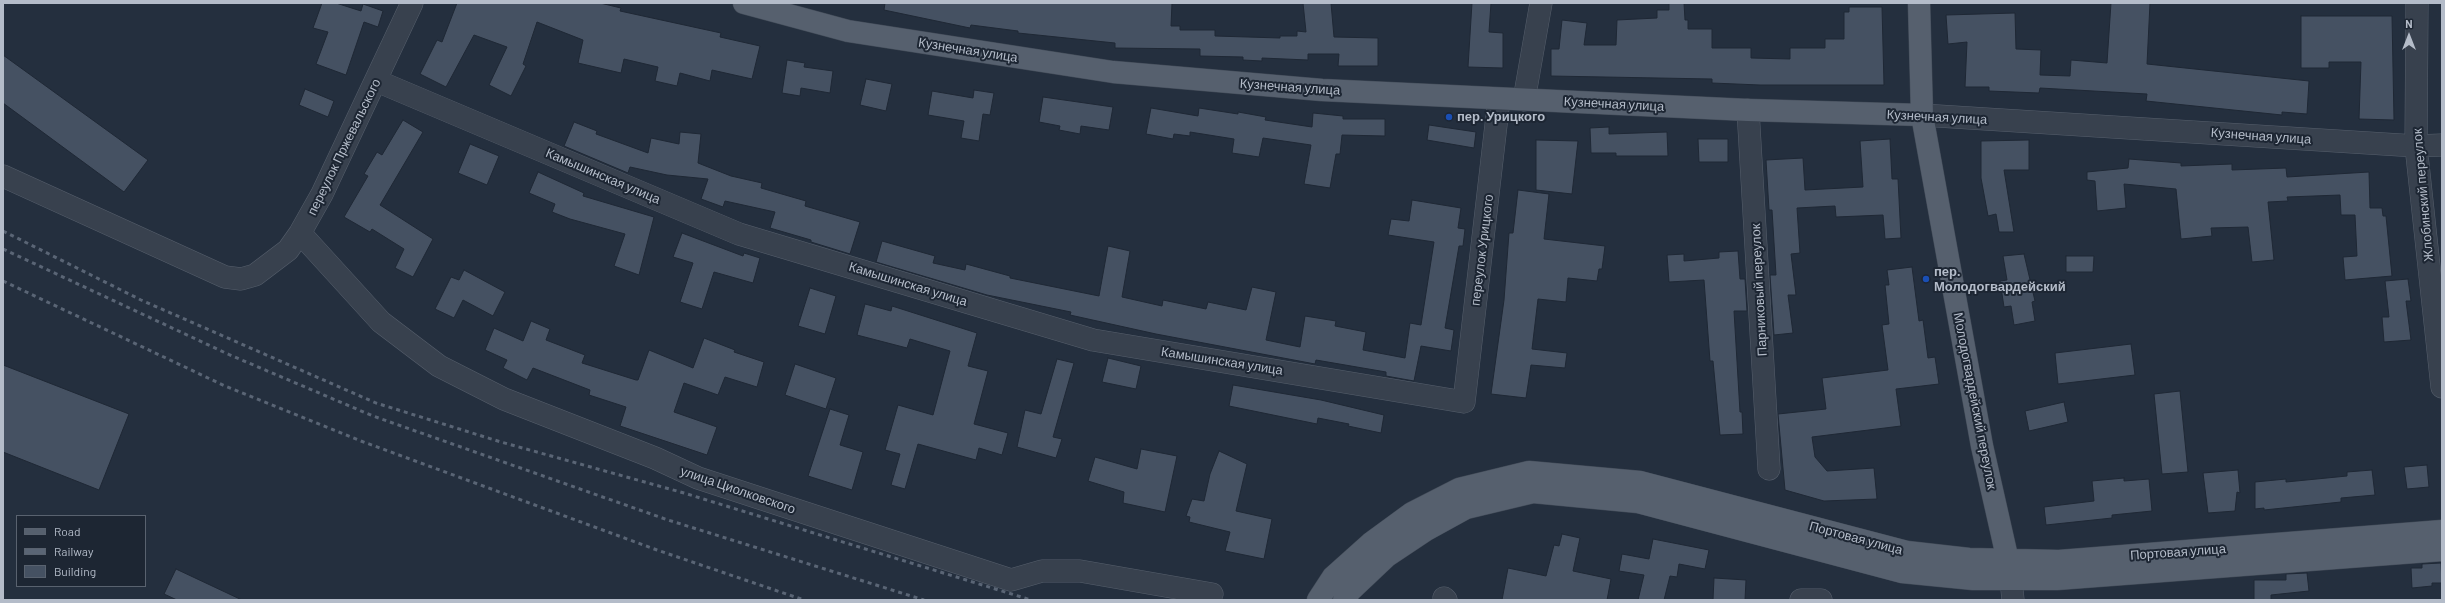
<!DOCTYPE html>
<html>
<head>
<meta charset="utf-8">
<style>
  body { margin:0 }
  #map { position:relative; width:2445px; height:603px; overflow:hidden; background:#242f3e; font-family:Barlow,sans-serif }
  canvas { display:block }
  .frame { position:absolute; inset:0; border:4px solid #b4bcc9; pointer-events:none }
  .legend { position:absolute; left:16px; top:515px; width:130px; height:72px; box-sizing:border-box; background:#1d2633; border:1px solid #59626f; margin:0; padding:5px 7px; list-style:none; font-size:12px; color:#b4bcc9 }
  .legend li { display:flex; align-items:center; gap:8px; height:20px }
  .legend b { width:20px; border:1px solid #59626f }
  .north { position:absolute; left:2389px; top:16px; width:40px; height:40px; -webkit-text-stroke:3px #1d2633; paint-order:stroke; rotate:0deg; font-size:11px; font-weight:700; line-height:16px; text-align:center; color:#b4bcc9 }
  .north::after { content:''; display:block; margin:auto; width:14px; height:18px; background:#b4bcc9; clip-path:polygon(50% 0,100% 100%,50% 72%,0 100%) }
</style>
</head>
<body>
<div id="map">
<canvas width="2445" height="603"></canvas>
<div class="frame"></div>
<ul class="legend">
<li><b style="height:5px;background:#56606e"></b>Road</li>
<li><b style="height:5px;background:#5a6575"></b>Railway</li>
<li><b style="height:11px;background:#455162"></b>Building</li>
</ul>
<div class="north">N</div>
</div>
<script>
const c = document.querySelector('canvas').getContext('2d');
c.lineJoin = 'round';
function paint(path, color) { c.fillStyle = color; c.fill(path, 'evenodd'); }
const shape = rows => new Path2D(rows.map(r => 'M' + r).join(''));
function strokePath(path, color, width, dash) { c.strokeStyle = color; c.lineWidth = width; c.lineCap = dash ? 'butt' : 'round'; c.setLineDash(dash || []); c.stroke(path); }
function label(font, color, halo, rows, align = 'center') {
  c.font = font + ' Barlow,sans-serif'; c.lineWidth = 4; c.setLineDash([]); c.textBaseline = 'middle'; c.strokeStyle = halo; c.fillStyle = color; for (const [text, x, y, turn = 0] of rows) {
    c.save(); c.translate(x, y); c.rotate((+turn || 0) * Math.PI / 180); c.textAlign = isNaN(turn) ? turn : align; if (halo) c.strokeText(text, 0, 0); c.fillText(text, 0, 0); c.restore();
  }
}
const building = shape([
  [322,3,336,3,361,11,363,4,383,11,378,27,364,22,346,75,316,64,328,32,313,28,322,3],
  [457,3,600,3,621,8,620,11,721,33,720,37,760,46,752,79,712,70,710,81,680,73,677,86,655,81,658,67,624,59,621,73,578,63,583,40,537,22,523,64,526,66,511,96,489,85,507,47,474,35,446,87,420,74,437,40,442,42,457,3],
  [885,3,1172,3,1171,26,1180,26,1180,30,1215,30,1215,36,1280,38,1280,36,1297,36,1297,31,1306,32,1303,3,1331,3,1334,37,1378,38,1378,66,1338,66,1339,54,1308,54,1308,60,1262,58,1262,61,1243,60,1243,57,1200,56,1200,49,1115,48,1115,43,1018,33,1018,31,971,25,970,28,884,10,885,3],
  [1472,3,1491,3,1489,32,1503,33,1503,68,1468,67,1472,3],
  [1669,3,1684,3,1685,20,1688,20,1688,29,1712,29,1712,48,1751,48,1751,58,1790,59,1790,48,1825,48,1825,39,1844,39,1844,12,1849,12,1849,7,1882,7,1884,85,1760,85,1712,83,1712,79,1551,76,1551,49,1559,49,1562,20,1587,23,1584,45,1616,45,1617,20,1657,18,1657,10,1669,10,1669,3],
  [2111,3,2150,3,2147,64,2309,81,2307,114,2282,112,2282,115,2146,101,2147,94,2040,88,2039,93,1989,91,1989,87,1965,87,1967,42,1948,44,1946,15,2015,13,2016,49,2041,50,2040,75,2070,76,2071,60,2107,63,2111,3],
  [2301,16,2392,16,2394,120,2359,119,2361,62,2329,62,2329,68,2301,68,2301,16],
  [3,55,148,160,124,192,3,103,3,55],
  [787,60,805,63,804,67,833,71,830,93,801,88,800,96,782,93,787,60],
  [866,79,892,84,886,111,860,105,866,79],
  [305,89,334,101,328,117,299,105,305,89],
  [974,90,994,93,990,115,983,114,979,141,961,138,964,121,928,115,932,91,973,98,974,90],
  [1043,97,1113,107,1109,130,1081,126,1080,134,1059,130,1060,126,1039,122,1043,97],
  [1151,108,1198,116,1199,108,1238,114,1238,112,1266,117,1265,120,1312,127,1313,113,1343,116,1343,119,1385,119,1385,136,1342,135,1340,154,1336,154,1330,188,1304,184,1311,145,1263,138,1259,157,1232,153,1234,139,1190,132,1190,136,1174,134,1173,139,1146,134,1151,108],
  [403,120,423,132,380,205,433,239,413,277,395,268,404,249,372,229,370,232,344,217,368,176,364,174,377,152,382,155,403,120],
  [574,122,597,131,596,134,648,153,651,138,679,144,680,132,701,134,698,163,731,176,762,183,761,188,806,201,805,206,860,222,850,254,811,242,811,240,770,228,775,212,725,201,723,207,701,199,708,179,667,175,630,167,628,173,564,146,574,122],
  [1429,125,1476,132,1474,148,1427,140,1429,125],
  [1609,127,1609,134,1667,132,1668,156,1616,156,1616,153,1591,153,1590,128,1609,127],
  [1698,139,1728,139,1728,162,1699,162,1698,139],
  [1890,139,1892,179,1898,179,1901,238,1885,239,1883,215,1836,217,1835,206,1797,208,1800,253,1791,254,1796,295,1788,295,1793,333,1774,335,1770,275,1776,275,1772,210,1769,210,1766,160,1803,158,1805,190,1863,187,1860,141,1890,139],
  [1536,140,1578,141,1572,194,1536,190,1536,140],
  [2029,140,2029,170,2004,170,2014,232,1999,232,1996,214,1988,216,1981,178,1981,141,2029,140],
  [470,144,499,156,487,185,458,173,470,144],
  [2129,159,2181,163,2181,166,2232,164,2232,170,2286,168,2287,177,2369,172,2370,208,2382,208,2383,216,2386,216,2392,276,2345,280,2343,257,2357,256,2355,215,2341,215,2340,195,2287,197,2288,201,2268,202,2274,260,2252,262,2248,227,2211,228,2212,236,2181,239,2176,189,2124,184,2126,208,2097,211,2095,181,2087,180,2087,172,2128,168,2129,159],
  [538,172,584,193,583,196,654,217,639,275,614,266,625,234,570,219,552,212,555,204,529,193,538,172],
  [1518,190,1549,194,1544,239,1605,246,1602,269,1599,269,1597,281,1568,278,1566,302,1538,299,1532,349,1567,353,1565,368,1531,365,1526,398,1491,394,1504,300,1509,233,1513,233,1518,190],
  [1412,200,1461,208,1458,228,1465,229,1463,246,1459,246,1445,328,1454,330,1451,351,1421,346,1414,381,1386,376,1386,372,1316,360,1315,364,1156,334,1070,315,1071,312,987,295,876,262,882,241,935,256,933,263,965,270,966,264,1010,276,1010,278,1099,296,1108,246,1130,251,1122,297,1162,306,1163,300,1206,309,1208,302,1246,310,1252,287,1276,292,1266,340,1300,347,1305,316,1336,321,1335,326,1366,332,1363,350,1405,358,1410,323,1421,325,1434,242,1388,235,1391,219,1409,221,1412,200],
  [682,233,743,256,744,253,760,258,753,283,714,272,702,309,680,302,693,263,673,257,682,233],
  [1738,251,1740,279,1745,279,1747,311,1734,311,1740,412,1742,412,1743,434,1720,435,1713,361,1710,361,1704,280,1669,282,1667,255,1684,254,1684,261,1719,258,1719,252,1738,251],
  [2024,254,2035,301,2032,302,2035,321,2014,325,2011,306,2004,307,2000,281,2007,280,2003,256,2024,254],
  [2066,256,2094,256,2093,272,2066,272,2066,256],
  [1912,267,1919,321,1923,320,1928,358,1935,357,1939,384,1896,389,1901,426,1812,437,1815,457,1827,471,1874,468,1877,499,1824,501,1785,490,1778,414,1826,409,1822,378,1888,370,1882,325,1889,324,1885,285,1889,285,1887,270,1912,267],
  [464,270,505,292,493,316,463,300,454,318,435,309,451,277,459,280,464,270],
  [2408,279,2411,301,2406,301,2411,340,2384,342,2382,317,2389,317,2385,281,2408,279],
  [810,288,836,296,825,334,798,326,810,288],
  [865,304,891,311,892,306,977,333,968,366,988,371,974,424,1008,433,1002,455,979,448,976,460,918,444,905,489,891,485,900,454,885,450,898,405,933,415,950,351,910,339,907,348,857,335,865,304],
  [531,321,550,329,546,340,585,355,582,363,636,380,638,380,649,350,693,368,704,338,735,350,734,352,764,362,757,387,725,377,718,395,684,383,674,412,717,427,707,455,620,426,626,407,589,395,590,390,533,368,527,380,503,368,507,360,485,350,494,328,523,341,531,321],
  [2131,344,2135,375,2058,384,2055,353,2131,344],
  [1108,358,1141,366,1136,389,1102,382,1108,358],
  [1057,359,1074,363,1053,437,1062,439,1056,458,1017,447,1025,410,1041,414,1057,359],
  [795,364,836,378,826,409,785,395,795,364],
  [3,365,129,414,99,490,3,452,3,365],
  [1233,385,1321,400,1384,415,1381,433,1348,426,1349,424,1318,418,1317,424,1229,406,1233,385],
  [2180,391,2188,472,2162,474,2154,394,2180,391],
  [2064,402,2068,422,2029,431,2025,411,2064,402],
  [830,409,849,415,840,445,863,452,852,490,808,476,830,409],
  [1141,449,1177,456,1165,512,1123,503,1124,492,1088,481,1095,457,1137,469,1141,449],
  [1219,451,1247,464,1236,511,1272,519,1264,559,1225,551,1230,532,1189,522,1190,517,1186,516,1192,499,1204,501,1210,474,1219,451],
  [2427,465,2429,487,2407,489,2404,467,2427,465],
  [2238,470,2240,493,2237,492,2235,511,2208,513,2203,473,2238,470],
  [2372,470,2375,495,2341,498,2341,502,2264,510,2264,508,2255,509,2255,482,2286,479,2286,482,2347,476,2347,472,2372,470],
  [2124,478,2124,481,2149,479,2152,511,2112,515,2112,518,2046,525,2044,507,2094,501,2092,481,2124,478],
  [1562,534,1580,538,1573,571,1611,579,1607,600,1502,600,1508,568,1546,576,1554,545,1559,546,1562,534],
  [1653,539,1709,550,1705,569,1679,564,1677,577,1670,576,1664,600,1638,600,1644,575,1619,571,1622,554,1649,559,1653,539],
  [2441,563,2442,583,2432,583,2432,586,2412,588,2411,568,2422,568,2422,564,2441,563],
  [176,569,242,600,177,600,164,594,176,569],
  [2307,573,2309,591,2271,595,2271,600,2254,600,2254,580,2286,580,2286,574,2307,573],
  [1714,578,1746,580,1745,600,1713,600,1714,578]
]);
const minor = shape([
  [2417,3,2416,146,2442,387],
  [377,81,739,234,1093,340,1464,402,1499,99],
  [1524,100,1541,3],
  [1748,110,1769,469],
  [1922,115,2416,146,2442,145],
  [3,176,225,277,241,279,255,275,288,250,300,233,322,194,412,3],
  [300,233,381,322,439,366,504,399,655,458,698,478,1011,580,1042,571,1080,571,1212,594],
  [2011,579,2013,600],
  [1444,598,1446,600],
  [1801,600,1821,600]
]);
const primary = shape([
  [744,3,848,31,1113,72,1322,90,1748,110,1922,115],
  [1919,3,1922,115,1982,446,2008,561],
  [1318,600,1333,577,1371,543,1412,513,1459,489,1529,472,1640,482,1907,552,1969,559,2059,561,2442,531],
  [1344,600,1350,591,1387,556,1426,530,1466,508,1533,492,1638,502,1902,572,1973,579,2057,579,2442,550]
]);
const rail = shape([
  [3,231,141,300,376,403,501,442,684,493,1031,600],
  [3,249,230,355,373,416,668,520,924,600],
  [3,281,225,386,361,441,657,550,804,600]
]);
const markers = [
  [1449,117,4,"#1a4fb4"],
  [1926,279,4,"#1a4fb4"]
];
const streetNames = [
  ["Кузнечная улица",968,50,9],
  ["Кузнечная улица",1290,87,4],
  ["Кузнечная улица",1614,104,3],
  ["Кузнечная улица",1937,117,3],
  ["Кузнечная улица",2261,136,4],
  ["переулок Пржевальского",344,147,-64],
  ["Камышинская улица",603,176,23],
  ["Жлобинский переулок",2423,195,-95],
  ["переулок Урицкого",1482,250,-83],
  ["Камышинская улица",908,284,17],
  ["Парниковый переулок",1759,290,-93],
  ["Камышинская улица",1222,361,9],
  ["Молодогвардейский переулок",1975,401,79],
  ["улица Циолковского",738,490,19],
  ["Портовая улица",1856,538,15],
  ["Портовая улица",2178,552,-4]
];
const poiNames = [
  ["пер. Урицкого",1457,117],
  ["пер.",1934,272],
  ["Молодогвардейский",1934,287]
];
paint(building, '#455162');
strokePath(building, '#1f2835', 1);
strokePath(minor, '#565f6c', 23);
strokePath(primary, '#414a57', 23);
strokePath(minor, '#38414e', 22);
strokePath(primary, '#56606e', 22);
strokePath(rail, '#5a6575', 3, [4, 4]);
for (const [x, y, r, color] of markers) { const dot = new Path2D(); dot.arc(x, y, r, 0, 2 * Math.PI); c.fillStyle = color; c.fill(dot); strokePath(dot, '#1d2633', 1.5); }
label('13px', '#b4bcc9', '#1d2633', streetNames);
label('bold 13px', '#b4bcc9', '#1d2633', poiNames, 'left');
</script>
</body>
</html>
